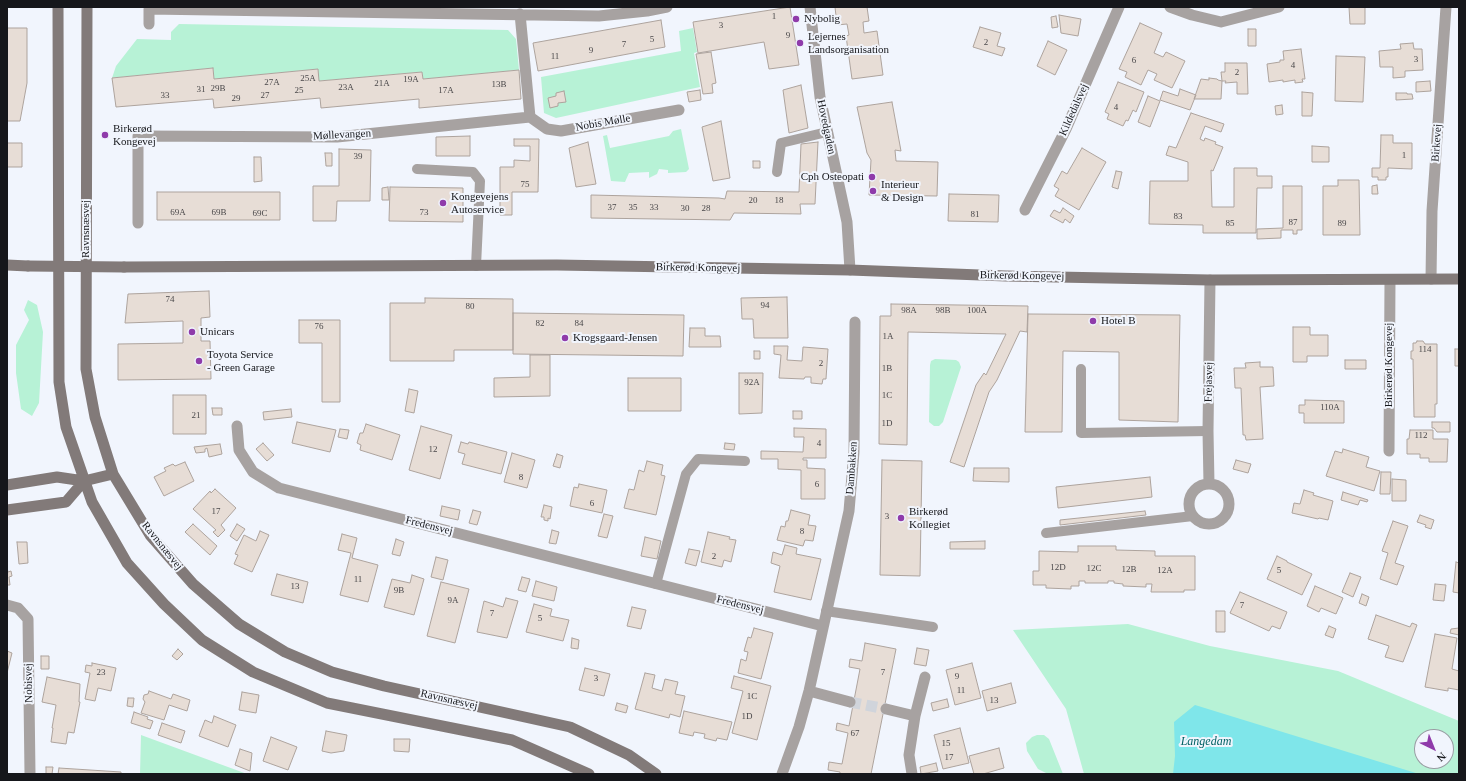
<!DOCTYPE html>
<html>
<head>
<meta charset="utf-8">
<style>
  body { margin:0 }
  #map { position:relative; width:1466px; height:781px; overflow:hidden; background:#f1f5fd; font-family:Georgia,serif }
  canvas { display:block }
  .frame { position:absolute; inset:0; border:8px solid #16171b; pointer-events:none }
  .north { position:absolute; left:1414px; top:729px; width:40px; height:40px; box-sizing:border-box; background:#f1f5fd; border:1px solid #999ca3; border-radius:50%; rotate:137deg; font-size:11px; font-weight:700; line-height:16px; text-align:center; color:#16171b }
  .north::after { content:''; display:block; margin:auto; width:14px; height:18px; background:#8f3baa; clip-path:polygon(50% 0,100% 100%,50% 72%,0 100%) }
</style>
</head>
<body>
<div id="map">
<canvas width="1466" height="781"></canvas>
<div class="frame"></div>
<div class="north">N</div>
</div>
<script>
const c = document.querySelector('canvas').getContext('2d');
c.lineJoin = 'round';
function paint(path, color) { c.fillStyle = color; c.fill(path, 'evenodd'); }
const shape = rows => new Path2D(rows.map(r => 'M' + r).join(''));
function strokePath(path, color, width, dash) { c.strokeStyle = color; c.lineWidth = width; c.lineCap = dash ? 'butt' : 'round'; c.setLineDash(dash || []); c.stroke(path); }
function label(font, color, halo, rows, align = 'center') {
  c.font = font + ' Georgia,serif'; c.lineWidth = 4; c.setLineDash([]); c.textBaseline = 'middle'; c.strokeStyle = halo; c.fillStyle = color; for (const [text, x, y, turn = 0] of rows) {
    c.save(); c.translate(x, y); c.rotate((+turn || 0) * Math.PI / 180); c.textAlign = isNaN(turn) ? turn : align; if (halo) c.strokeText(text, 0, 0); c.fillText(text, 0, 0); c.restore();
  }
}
const green = shape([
  [179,24,508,30,516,39,519,70,423,79,422,72,319,81,317,69,214,79,213,68,112,78,116,66,137,39,171,40,171,32],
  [693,28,697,52,694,53,700,87,556,118,544,113,541,77,681,51,679,31],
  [681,129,689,169,686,172,668,173,668,170,659,169,657,174,649,178,649,172,629,173,625,182,611,181,603,136,607,135,610,148,669,136,673,131],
  [28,300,37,305,43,332,39,403,32,416,21,409,16,373,16,345,29,320,24,310],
  [935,359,956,360,959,362,961,367,943,422,939,426,934,426,929,422,930,365,931,361],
  [1128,624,1210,646,1338,671,1459,721,1459,774,1084,774,1066,709,1013,630],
  [1422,737,1446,737,1446,761,1422,761],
  [141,735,247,774,140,774],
  [1037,735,1044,735,1049,739,1063,774,1048,774,1038,769,1027,751,1026,743,1032,737]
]);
const water = shape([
  [1195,705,1419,774,1173,774,1175,756,1174,722]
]);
const building = shape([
  [790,7,799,65,769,69,764,42,698,53,693,22,790,7],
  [835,7,867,7,869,21,863,22,864,33,877,31,883,75,852,79,846,36,849,35,847,24,837,25,835,7],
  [1349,7,1365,7,1365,24,1350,24,1349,7],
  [1059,15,1081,19,1078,36,1061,33,1059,15],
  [1056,16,1058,27,1052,28,1051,17,1056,16],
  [661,20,665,47,538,71,533,43,661,20],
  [1140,23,1162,33,1154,53,1163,57,1166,52,1185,61,1172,88,1154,80,1157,74,1148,70,1141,85,1125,77,1127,72,1119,69,1140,23],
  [980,27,1001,33,997,46,1005,48,1002,56,973,47,980,27],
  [7,28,27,28,27,83,20,121,7,121,7,28],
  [1248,29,1256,29,1256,46,1248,46,1248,29],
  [1048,41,1067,50,1055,75,1037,66,1048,41],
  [1413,43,1414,49,1422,49,1423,70,1405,71,1405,77,1393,78,1393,67,1380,67,1379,51,1401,49,1400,44,1413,43],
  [1301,49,1305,79,1302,79,1303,82,1295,83,1295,80,1283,82,1283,80,1269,82,1267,64,1280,62,1280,60,1284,60,1283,51,1301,49],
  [711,52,716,83,712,84,713,93,703,94,696,54,711,52],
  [1336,56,1365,57,1363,102,1335,101,1336,56],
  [1225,63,1247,63,1248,94,1237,94,1237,82,1225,83,1226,81,1222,81,1221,72,1225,72,1225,63],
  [213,68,214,79,318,69,319,81,422,72,423,79,519,70,521,99,419,108,419,99,321,108,320,98,214,108,213,99,116,107,112,78,213,68],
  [1209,78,1217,79,1218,80,1222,81,1221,99,1194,99,1201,79,1209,80,1209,78],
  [1430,81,1431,91,1416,92,1416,82,1430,81],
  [1118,82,1144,92,1136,112,1133,110,1128,121,1126,120,1123,126,1107,119,1109,114,1105,112,1118,82],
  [801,85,808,128,789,133,783,90,801,85],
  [1180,89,1196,95,1190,110,1160,100,1163,91,1178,96,1180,89],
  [700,90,701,100,689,102,687,92,700,90],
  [564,91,566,102,558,103,558,106,550,108,548,98,556,96,556,93,564,91],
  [1302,92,1313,93,1312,116,1302,116,1302,92],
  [1396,93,1407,93,1407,94,1412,94,1413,99,1396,100,1396,93],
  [1148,96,1160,101,1150,127,1138,122,1148,96],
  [892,102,901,151,895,150,896,161,938,162,937,196,869,195,871,160,867,153,857,107,892,102],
  [1282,105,1283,114,1276,115,1275,106,1282,105],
  [1191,113,1224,124,1221,132,1205,126,1200,139,1204,141,1205,138,1216,142,1215,144,1223,147,1213,171,1211,170,1212,207,1234,207,1234,168,1257,168,1257,176,1272,176,1272,188,1257,188,1256,233,1203,233,1203,225,1149,224,1150,181,1188,181,1188,162,1166,155,1169,146,1176,148,1191,113],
  [721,121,730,178,713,181,702,127,721,121],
  [1381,135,1393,135,1393,143,1412,143,1412,169,1388,168,1388,177,1386,177,1386,180,1378,180,1378,177,1372,177,1372,168,1380,168,1381,135],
  [470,136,470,156,436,156,436,137,470,136],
  [514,139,539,139,538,192,512,192,512,215,500,215,500,167,514,167,514,160,530,161,530,146,514,146,514,139],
  [588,142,596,184,576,187,569,148,588,142],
  [818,142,815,204,800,204,801,214,734,213,730,220,591,218,591,195,719,198,725,199,727,191,799,192,801,144,818,142],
  [7,143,22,143,22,167,7,167,7,143],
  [1312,146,1329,147,1329,162,1312,162,1312,146],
  [1082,148,1106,162,1079,210,1055,196,1059,189,1054,186,1062,171,1067,174,1082,148],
  [339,149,371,150,370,201,337,201,336,221,313,221,313,186,339,186,339,149],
  [325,153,332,153,332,166,326,166,325,153],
  [254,157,261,157,262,181,254,182,254,157],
  [753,161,760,161,760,168,753,168,753,161],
  [1116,171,1122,172,1118,189,1112,187,1116,171],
  [1338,180,1359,180,1360,235,1323,235,1323,186,1338,186,1338,180],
  [1377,185,1378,194,1372,194,1372,186,1377,185],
  [1283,186,1302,186,1302,230,1297,230,1297,234,1293,234,1293,230,1281,230,1281,238,1257,239,1257,229,1283,228,1283,186],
  [388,187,389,200,382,200,382,188,388,187],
  [390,187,463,188,463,222,389,221,390,187],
  [157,192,280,192,280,220,157,220,157,192],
  [949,194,999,195,998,222,948,221,949,194],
  [1063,208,1074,216,1070,223,1065,219,1063,223,1050,216,1054,210,1060,213,1063,208],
  [209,291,210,317,201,318,201,341,210,341,211,379,118,380,118,344,183,343,183,321,125,323,128,294,209,291],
  [787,297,788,338,754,338,753,319,742,319,741,298,787,297],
  [425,298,513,299,513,350,454,350,454,361,390,361,390,303,425,303,425,298],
  [891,304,1028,306,1027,332,1020,331,997,380,989,392,964,467,950,462,976,385,984,373,986,375,1006,334,908,332,907,445,879,444,880,316,891,316,891,304],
  [513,313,684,315,683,356,513,354,513,313],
  [1028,314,1180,315,1178,422,1119,420,1119,352,1063,351,1062,432,1025,432,1028,314],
  [299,320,340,320,340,402,322,402,322,343,299,343,299,320],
  [1293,327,1310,327,1310,335,1328,335,1328,356,1307,356,1307,362,1293,362,1293,327],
  [690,328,705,328,705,336,720,336,721,347,689,347,690,328],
  [1417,341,1423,341,1425,344,1437,344,1437,404,1435,404,1435,417,1414,417,1413,359,1411,359,1411,351,1413,351,1413,343,1416,343,1417,341],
  [774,346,788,346,787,360,802,361,803,347,828,349,826,379,823,379,822,384,811,383,811,377,805,377,804,379,779,378,781,355,774,354,774,346],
  [1455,349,1459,349,1459,366,1455,366,1455,349],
  [754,351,760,351,760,359,754,359,754,351],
  [530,355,550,355,550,396,494,397,494,378,530,377,530,355],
  [1345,360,1366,360,1366,369,1345,369,1345,360],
  [1260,362,1260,367,1273,367,1274,386,1260,387,1263,439,1246,440,1245,435,1243,435,1241,388,1235,388,1234,368,1246,368,1245,363,1260,362],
  [739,373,763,373,762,413,739,414,739,373],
  [628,378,681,378,681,411,628,411,628,378],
  [409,389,418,391,414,413,405,411,409,389],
  [173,395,206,395,206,434,173,434,173,395],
  [1305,400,1344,401,1344,423,1304,423,1304,413,1299,413,1299,405,1305,405,1305,400],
  [212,408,222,408,222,415,213,415,212,408],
  [291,409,292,417,264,420,263,412,291,409],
  [793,411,802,411,802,419,793,419,793,411],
  [297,422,336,430,330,452,292,443,297,422],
  [1432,422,1450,422,1450,432,1437,432,1434,428,1432,428,1432,422],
  [366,424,400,435,392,460,360,450,361,445,357,443,360,433,363,433,366,424],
  [421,426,452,435,440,479,409,470,421,426],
  [794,428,826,429,826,458,803,458,803,460,807,460,807,468,825,469,825,499,801,499,801,470,778,469,778,459,761,459,761,451,803,452,804,437,794,437,794,428],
  [340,429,349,430,347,439,338,437,340,429],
  [1410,430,1433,430,1433,439,1448,439,1447,462,1429,462,1429,458,1420,458,1420,454,1407,454,1407,439,1409,439,1410,430],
  [461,442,468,444,469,442,507,452,501,474,462,464,465,454,458,452,461,442],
  [263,443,274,455,267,461,256,449,263,443],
  [725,443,735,444,734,450,724,449,725,443],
  [220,444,222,454,209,457,207,448,205,449,205,452,196,453,194,447,220,444],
  [1343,449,1369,457,1366,467,1380,471,1374,491,1326,476,1335,451,1342,453,1343,449],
  [512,453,535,460,527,488,504,482,512,453],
  [557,454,563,456,560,468,553,466,557,454],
  [882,460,922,461,920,576,880,575,882,460],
  [1236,460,1251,464,1248,473,1233,469,1236,460],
  [647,461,663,465,661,475,665,476,656,515,624,508,629,489,634,490,639,470,644,472,647,461],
  [185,462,194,481,164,496,154,477,166,471,164,468,173,464,175,466,185,462],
  [974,468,1009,468,1009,482,973,481,974,468],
  [1381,472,1391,472,1390,494,1380,494,1381,472],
  [1150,477,1152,497,1058,508,1056,487,1150,477],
  [1392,479,1406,480,1406,501,1392,501,1392,479],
  [579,484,607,490,602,513,570,506,574,487,578,488,579,484],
  [215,489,236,508,221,525,225,530,218,537,213,532,216,530,193,509,210,491,211,493,215,489],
  [1304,490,1314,493,1313,495,1333,501,1328,520,1319,518,1318,519,1292,513,1294,503,1300,504,1304,490],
  [1343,492,1368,500,1367,502,1360,500,1358,505,1341,500,1343,492],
  [544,505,552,507,550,519,548,518,548,521,544,520,544,517,541,517,544,505],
  [442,506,460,510,458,520,440,516,442,506],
  [473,510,481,512,477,525,469,523,473,510],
  [791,510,810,515,808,525,816,526,813,541,805,540,803,546,777,540,781,526,785,527,786,521,788,521,791,510],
  [1145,511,1146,515,1060,525,1060,520,1145,511],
  [604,514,613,516,607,538,598,536,604,514],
  [1420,515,1434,520,1431,529,1425,527,1426,525,1417,522,1420,515],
  [1393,521,1408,526,1395,563,1404,566,1397,585,1380,579,1388,553,1382,551,1393,521],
  [193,524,217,546,210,555,185,532,193,524],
  [237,524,245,529,237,541,230,536,237,524],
  [552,530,559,532,556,544,549,543,552,530],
  [260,531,269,535,252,572,234,564,238,555,235,554,244,535,256,541,260,531],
  [708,532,730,537,729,539,736,540,731,562,724,560,722,567,701,562,708,532],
  [342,534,357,538,352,558,378,565,368,602,340,595,351,553,338,550,342,534],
  [645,537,661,541,657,559,641,556,645,537],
  [396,539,404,542,400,556,392,554,396,539],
  [985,541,985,549,950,549,950,542,985,541],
  [17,542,27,542,28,563,19,564,17,542],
  [785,545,797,548,796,554,821,559,811,600,774,592,780,566,771,563,773,552,782,555,785,545],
  [1078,546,1116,546,1116,550,1155,551,1155,556,1195,556,1195,590,1184,590,1184,592,1151,592,1152,584,1146,584,1146,587,1123,586,1123,584,1114,583,1114,581,1108,581,1108,583,1085,583,1085,581,1079,581,1079,586,1071,586,1071,589,1046,588,1046,585,1033,585,1033,571,1039,571,1039,551,1078,552,1078,546],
  [689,549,700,551,696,566,685,563,689,549],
  [1277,556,1287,561,1287,562,1312,574,1302,595,1267,579,1277,556],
  [436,557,448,560,443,580,431,577,436,557],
  [1456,562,1459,563,1459,593,1453,592,1456,562],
  [7,568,8,572,11,571,12,576,9,577,10,585,7,585,7,568],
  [1350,573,1361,577,1353,597,1342,592,1350,573],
  [277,574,308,582,303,603,271,595,277,574],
  [412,575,424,579,414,615,384,607,392,579,410,583,412,575],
  [522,577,530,579,526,592,518,590,522,577],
  [536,581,557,587,554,601,532,596,536,581],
  [441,582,469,589,455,643,427,636,441,582],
  [1435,584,1446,585,1444,601,1433,600,1435,584],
  [1315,586,1343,598,1336,614,1321,608,1319,612,1307,606,1315,586],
  [1240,592,1287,612,1280,629,1272,626,1269,631,1230,613,1240,592],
  [1362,594,1369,597,1366,606,1359,603,1362,594],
  [506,598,518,601,507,638,477,632,484,601,503,607,506,598],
  [534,604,552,609,550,616,569,620,563,641,526,632,534,604],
  [632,607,646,610,641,629,627,626,632,607],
  [1216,611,1225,611,1225,632,1216,632,1216,611],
  [1376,615,1410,627,1412,623,1417,625,1403,662,1385,657,1389,646,1368,639,1376,615],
  [1329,626,1336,629,1333,638,1325,635,1329,626],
  [754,628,773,633,761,679,738,673,741,659,746,661,748,652,744,651,748,637,751,638,754,628],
  [1459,628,1459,635,1450,633,1451,629,1459,628],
  [1435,634,1457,638,1452,669,1459,671,1459,690,1448,688,1448,691,1425,687,1435,634],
  [572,638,579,640,578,649,571,648,572,638],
  [865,643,896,649,871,774,840,774,840,772,828,770,829,762,842,764,848,733,836,730,837,723,849,726,860,669,849,667,850,659,862,661,865,643],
  [917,648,929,650,926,666,914,664,917,648],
  [178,649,183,654,177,660,172,656,178,649],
  [7,651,12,653,7,673,7,651],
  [41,656,49,656,49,669,41,669,41,656],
  [92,663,116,668,111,691,98,688,95,701,85,699,90,673,85,672,86,665,92,666,92,663],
  [972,663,981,698,955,705,946,670,972,663],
  [585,668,610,674,604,696,579,690,585,668],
  [645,673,655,675,652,688,662,691,665,679,678,682,675,694,685,696,680,717,670,714,669,718,635,709,645,673],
  [734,676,771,686,757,740,732,733,743,691,731,688,734,676],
  [47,677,80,684,79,702,80,702,74,733,68,732,66,744,51,742,53,728,52,728,56,705,42,702,47,677],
  [1011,683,1016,703,987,711,982,691,1011,683],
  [149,691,171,699,173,694,190,700,187,711,169,705,164,720,141,713,145,702,143,699,144,695,148,694,149,691],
  [242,692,259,695,256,713,239,710,242,692],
  [128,698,134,698,133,707,127,706,128,698],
  [947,699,949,707,933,711,931,703,947,699],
  [617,703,628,706,626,713,615,710,617,703],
  [684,711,732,722,727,740,717,738,716,741,704,738,705,734,694,732,693,736,679,733,684,711],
  [134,712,148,717,147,719,153,721,150,729,131,723,134,712],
  [214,716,236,725,228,747,199,736,205,720,212,723,214,716],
  [162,723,185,731,181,743,158,735,162,723],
  [960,728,969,763,943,769,934,735,960,728],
  [326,731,347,735,344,751,331,753,322,751,326,731],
  [271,737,297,747,288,770,263,761,271,737],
  [394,739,410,739,409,752,394,751,394,739],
  [999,748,1004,768,983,774,974,774,969,756,999,748],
  [240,749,252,753,250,771,235,765,240,749],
  [936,763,938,771,921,774,920,767,936,763],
  [46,767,53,767,52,774,46,774,46,767],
  [59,768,121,772,121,774,58,774,59,768]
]);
const minorTunnel = shape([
  [850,702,886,709]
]);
const service = shape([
  [417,169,473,172,480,181,476,266],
  [777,172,781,143,827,132],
  [1081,369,1081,433,1208,431],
  [1046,533,1193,516],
  [656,584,686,474,698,459,745,461],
  [826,611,933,627]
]);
const minor = shape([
  [810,7,820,97,847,222,850,270],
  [1170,7,1192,15,1221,22,1279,7],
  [149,24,149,9,599,16,647,11,667,7],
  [530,117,547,129,561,131,679,110],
  [1025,210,1066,129,1119,7],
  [138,223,138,136,337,137,530,117,520,14],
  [1431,279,1432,211,1446,7],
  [237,426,239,450,253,472,279,488,823,626],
  [1389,451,1390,280],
  [1209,484,1208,431,1210,280],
  '1189 504a20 20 0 1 1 40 0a20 20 0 1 1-40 0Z',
  [7,605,18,608,28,619,30,774],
  [809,691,850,702],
  [886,709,915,716],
  [782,774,799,727,809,691,849,511,854,452,855,322],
  [912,774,909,755,915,716,925,677]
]);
const secondary = shape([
  [58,7,59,382,66,427,92,502,127,563,164,604,202,640,253,672,327,703,512,740,589,774],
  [87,7,86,369,95,417,113,474,150,535,193,584,239,624,285,652,332,672,384,686,570,727,629,755,656,774],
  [7,265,28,266],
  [124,267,557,265,850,270,1006,276,1210,280,1459,279],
  [7,485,57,477,84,481,113,474],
  [7,510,66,502,84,481]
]);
const secondaryBridge = shape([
  [28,266,124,267]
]);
const markers = [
  [796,19,4,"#8f3baa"],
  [800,43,4,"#8f3baa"],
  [105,135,4,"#8f3baa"],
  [872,177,4,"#8f3baa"],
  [873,191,4,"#8f3baa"],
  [443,203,4,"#8f3baa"],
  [1093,321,4,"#8f3baa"],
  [192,332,4,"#8f3baa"],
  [565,338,4,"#8f3baa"],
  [199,361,4,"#8f3baa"],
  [901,518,4,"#8f3baa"]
];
const numberNames = [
  ["1",774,17],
  ["3",721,26],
  ["9",788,36],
  ["5",652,40],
  ["2",986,43],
  ["7",624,45],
  ["9",591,51],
  ["11",555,57],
  ["3",1416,60],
  ["6",1134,61],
  ["4",1293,66],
  ["2",1237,73],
  ["25A",308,79],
  ["19A",411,80],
  ["27A",272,83],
  ["21A",382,84],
  ["13B",499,85],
  ["23A",346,88],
  ["29B",218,89],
  ["31",201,90],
  ["25",299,91],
  ["17A",446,91],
  ["33",165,96],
  ["27",265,96],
  ["29",236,99],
  ["4",1116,108],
  ["1",1404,156],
  ["39",358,157],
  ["75",525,185],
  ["20",753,201],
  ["18",779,201],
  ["37",612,208],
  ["35",633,208],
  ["33",654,208],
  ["30",685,209],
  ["28",706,209],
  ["69A",178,213],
  ["69B",219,213],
  ["73",424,213],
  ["69C",260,214],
  ["81",975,215],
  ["83",1178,217],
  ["87",1293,223],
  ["85",1230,224],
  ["89",1342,224],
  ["74",170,300],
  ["94",765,306],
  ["80",470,307],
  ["98A",909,311],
  ["98B",943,311],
  ["100A",977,311],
  ["82",540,324],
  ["84",579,324],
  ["76",319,327],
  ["1A",888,337],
  ["114",1425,350],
  ["2",821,364],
  ["1B",887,369],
  ["92A",752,383],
  ["1C",887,396],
  ["110A",1330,408],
  ["21",196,416],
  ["1D",887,424],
  ["112",1421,436],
  ["4",819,444],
  ["12",433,450],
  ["8",521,478],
  ["6",817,485],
  ["6",592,504],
  ["17",216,512],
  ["3",887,517],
  ["8",802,532],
  ["2",714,557],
  ["12D",1058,568],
  ["12C",1094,569],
  ["12B",1129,570],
  ["12A",1165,571],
  ["5",1279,571],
  ["11",358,580],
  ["13",295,587],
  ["9B",399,591],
  ["9A",453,601],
  ["7",1242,606],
  ["7",492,614],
  ["5",540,619],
  ["23",101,673],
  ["7",883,673],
  ["9",957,677],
  ["3",596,679],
  ["11",961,691],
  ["1C",752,697],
  ["13",994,701],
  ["1D",747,717],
  ["67",855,734],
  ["15",946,744],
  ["17",949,758]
];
const poiNames = [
  ["Nybolig",804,19],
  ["Lejernes",808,37],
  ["Landsorganisation",808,50],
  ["Birkerød",113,129],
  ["Kongevej",113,142],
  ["Cph Osteopati",864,177,"right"],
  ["Interieur",881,185],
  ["& Design",881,198],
  ["Kongevejens",451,197],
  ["Autoservice",451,210],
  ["Hotel B",1101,321],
  ["Unicars",200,332],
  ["Krogsgaard-Jensen",573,338],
  ["Toyota Service",207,355],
  ["- Green Garage",207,368],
  ["Birkerød",909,512],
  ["Kollegiet",909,525]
];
const streetNames = [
  ["Kildedalsvej",1074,110,-66],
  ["Nobis Mølle",603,123,-10],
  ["Hovedgaden",826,127,78],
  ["Møllevangen",342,135,-3],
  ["Birkevej",1437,143,-86],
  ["Ravnsnæsvej",86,229,-90],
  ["Birkerød Kongevej",698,268,1],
  ["Birkerød Kongevej",1022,276,1],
  ["Birkerød Kongevej",1389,365,-90],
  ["Frejasvej",1209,382,-89],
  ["Dambakken",852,468,-86],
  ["Fredensvej",429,526,14],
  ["Ravnsnæsvej",162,546,51],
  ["Fredensvej",740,605,14],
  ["Nobisvej",29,683,-91],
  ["Ravnsnæsvej",449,700,13]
];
const waterNames = [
  ["Langedam",1206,742]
];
paint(green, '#b7f2d6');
paint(water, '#7fe6ea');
paint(building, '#e7ddd6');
strokePath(building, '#ada39d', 1);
strokePath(minorTunnel, '#d0d4db', 11, [11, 5.5]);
strokePath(service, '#a7a2a1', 10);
strokePath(minor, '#a7a2a1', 11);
strokePath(secondary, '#827a79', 11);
strokePath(secondaryBridge, '#827a79', 11);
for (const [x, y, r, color] of markers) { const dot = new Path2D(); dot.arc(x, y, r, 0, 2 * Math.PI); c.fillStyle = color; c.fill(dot); strokePath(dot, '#f1f5fd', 1.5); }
label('9px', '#4a484a', null, numberNames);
label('11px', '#16171b', '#f1f5fd', poiNames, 'left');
label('11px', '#16171b', '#f1f5fd', streetNames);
label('italic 12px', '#016164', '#f1f5fd', waterNames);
</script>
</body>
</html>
